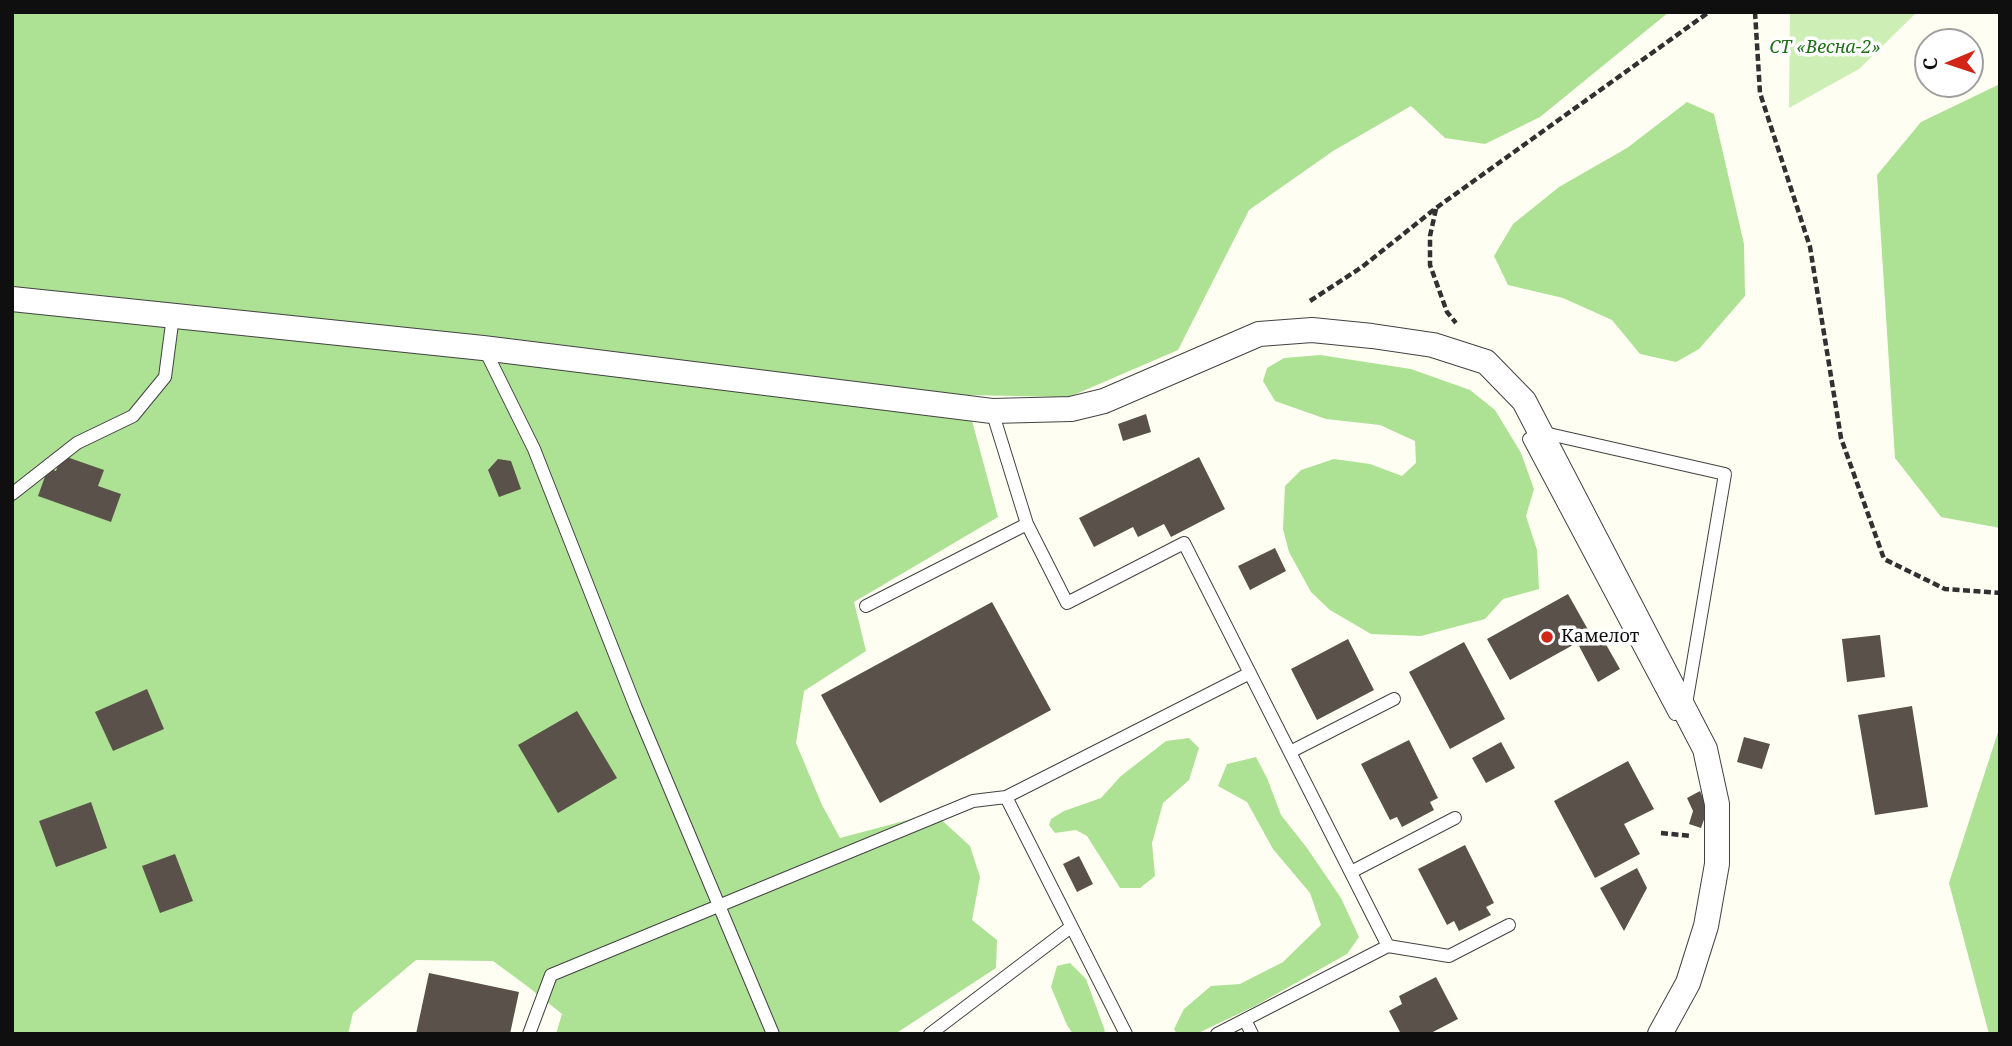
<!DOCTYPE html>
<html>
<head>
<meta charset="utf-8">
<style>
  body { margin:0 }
  #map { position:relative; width:2012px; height:1046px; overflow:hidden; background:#fffef2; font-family:"Noto Serif",serif }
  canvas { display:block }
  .frame { position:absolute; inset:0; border:14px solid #0f0f0f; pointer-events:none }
  .north { position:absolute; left:1914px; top:28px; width:70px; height:70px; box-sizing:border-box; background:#fff; border:2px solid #9f9f9f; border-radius:50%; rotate:268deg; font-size:19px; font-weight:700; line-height:28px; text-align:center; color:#0f0f0f }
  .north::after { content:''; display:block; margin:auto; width:24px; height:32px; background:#d02517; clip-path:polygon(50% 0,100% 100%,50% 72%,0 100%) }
</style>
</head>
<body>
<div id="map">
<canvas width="2012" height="1046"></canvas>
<div class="frame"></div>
<div class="north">С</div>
</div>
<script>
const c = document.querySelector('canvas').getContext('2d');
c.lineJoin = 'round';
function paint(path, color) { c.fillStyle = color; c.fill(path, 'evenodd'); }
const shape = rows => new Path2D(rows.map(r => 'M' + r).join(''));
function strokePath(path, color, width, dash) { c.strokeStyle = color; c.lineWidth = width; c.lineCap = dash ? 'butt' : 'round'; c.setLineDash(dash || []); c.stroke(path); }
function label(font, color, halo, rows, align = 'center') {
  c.font = font + ' "Noto Serif",serif'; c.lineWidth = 7; c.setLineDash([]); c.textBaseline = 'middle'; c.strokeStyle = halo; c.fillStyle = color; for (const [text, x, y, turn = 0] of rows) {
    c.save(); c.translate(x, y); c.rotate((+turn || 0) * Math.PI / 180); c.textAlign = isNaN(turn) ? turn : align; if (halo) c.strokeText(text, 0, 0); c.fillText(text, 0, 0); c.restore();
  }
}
const green = shape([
  [1790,12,1917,12,1859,69,1789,108]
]);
const forest = shape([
  [12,12,1669,12,1540,117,1485,144,1445,138,1411,106,1333,151,1249,210,1178,350,1069,397,965,395,998,517,854,602,866,651,804,691,796,743,822,805,840,838,934,813,970,846,980,877,972,920,997,940,996,968,895,1034,556,1034,562,1014,527,986,493,961,416,960,353,1013,348,1034,12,1034],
  [2000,84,2000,528,1941,517,1895,458,1877,175,1921,122],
  [1687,102,1714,114,1744,244,1745,296,1699,349,1676,362,1640,354,1612,320,1563,298,1508,285,1494,256,1513,224,1559,187,1627,148],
  [1320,355,1411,369,1470,390,1495,410,1521,453,1534,489,1526,516,1537,550,1539,589,1503,599,1485,619,1421,636,1371,634,1330,610,1311,592,1289,552,1283,529,1285,486,1301,470,1334,459,1370,464,1402,476,1416,463,1415,441,1380,425,1326,419,1275,401,1263,381,1267,368,1284,358],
  [2000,726,2000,1034,1989,1034,1949,883],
  [1189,738,1199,748,1189,780,1163,803,1152,843,1155,876,1140,888,1120,888,1087,836,1076,830,1055,833,1049,825,1051,819,1064,811,1101,798,1121,776,1166,741],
  [1256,757,1267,778,1281,815,1307,848,1341,898,1359,937,1347,954,1255,1006,1196,1034,1177,1034,1174,1029,1184,1009,1211,986,1240,984,1283,962,1321,925,1310,893,1273,849,1247,802,1218,786,1227,764],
  [1070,963,1086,979,1105,1031,1102,1034,1073,1034,1067,1025,1051,987,1057,966]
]);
const building = shape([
  [1146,414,1151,432,1123,441,1118,424],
  [61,455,104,470,98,486,121,494,111,522,38,496,48,468,56,471],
  [1199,457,1225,509,1171,537,1164,524,1138,537,1133,527,1094,547,1079,518],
  [498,459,511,461,521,489,499,497,488,470],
  [1275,548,1286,571,1250,590,1238,566],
  [1568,594,1591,635,1510,680,1487,639],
  [992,602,1051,710,880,803,821,695],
  [1600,634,1620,669,1598,682,1579,646],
  [1880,635,1885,677,1847,682,1842,639],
  [1348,639,1374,690,1317,720,1291,669],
  [1464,642,1505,719,1450,749,1409,672],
  [147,689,164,729,113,751,95,712],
  [1912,706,1928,807,1875,815,1858,715],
  [577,711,617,778,558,813,518,745],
  [1744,737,1770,744,1762,769,1737,762],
  [1409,740,1438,798,1430,802,1434,810,1402,827,1397,817,1390,820,1361,764],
  [1501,742,1515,768,1486,783,1472,758],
  [1628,761,1654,809,1624,824,1640,854,1595,878,1554,801],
  [1700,791,1706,805,1707,811,1701,828,1689,824,1693,811,1687,798],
  [91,802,107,848,56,867,39,821],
  [1465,845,1494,903,1486,907,1491,915,1459,931,1454,921,1447,925,1418,869],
  [175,854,193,901,160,913,142,866],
  [1079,856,1093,884,1077,892,1063,864],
  [1637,868,1647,888,1624,931,1600,888],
  [429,973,519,992,510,1034,416,1034],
  [1436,977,1458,1019,1429,1034,1401,1034,1389,1011,1402,1004,1399,996]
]);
const path = shape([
  [1755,12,1760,93,1810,247,1841,438,1884,559,1945,589,2000,593],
  [1436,209,1430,236,1430,265,1447,312,1456,323],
  [1310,301,1362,267,1436,208,1709,12],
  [1661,833,1692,836]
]);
const lane = shape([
  [484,348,534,449,636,708,773,1034],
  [992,411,1027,524,1067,603,1184,543,1388,946,1217,1034],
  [1540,432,1725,474,1685,710,1675,714,1529,439,1540,432],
  [12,494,77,443,133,416,165,377,173,316],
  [866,606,1027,524],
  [1290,752,1394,699],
  [1351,872,1455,818],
  [1388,946,1449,956,1509,925],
  [1245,1020,1252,1034],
  [529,1034,551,975,973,801,1006,797],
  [930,1034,1071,927],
  [1126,1034,1006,797,1250,673]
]);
const street = shape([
  [12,299,483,348,992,411,1071,409,1104,401,1259,334,1312,330,1372,336,1433,345,1486,362,1524,401,1705,749,1717,804,1717,864,1706,926,1688,983,1660,1034]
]);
const markers = [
  [1547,637,7,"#d02517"]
];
const parkNames = [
  ["СТ «Весна-2»",1825,48]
];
const poiNames = [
  ["Камелот",1561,637]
];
paint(green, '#cdefb6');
paint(forest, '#ade194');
paint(building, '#5a524a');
strokePath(lane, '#424242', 14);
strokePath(street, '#424242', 26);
strokePath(path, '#313131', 4.5, [7, 3.5]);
strokePath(lane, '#fff', 12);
strokePath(street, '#fff', 24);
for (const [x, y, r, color] of markers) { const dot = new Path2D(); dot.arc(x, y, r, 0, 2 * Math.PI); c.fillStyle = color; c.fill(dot); strokePath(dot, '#fff', 2.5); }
label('italic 18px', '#1f7017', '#fff', parkNames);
label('18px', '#0f0f0f', '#fff', poiNames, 'left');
</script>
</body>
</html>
